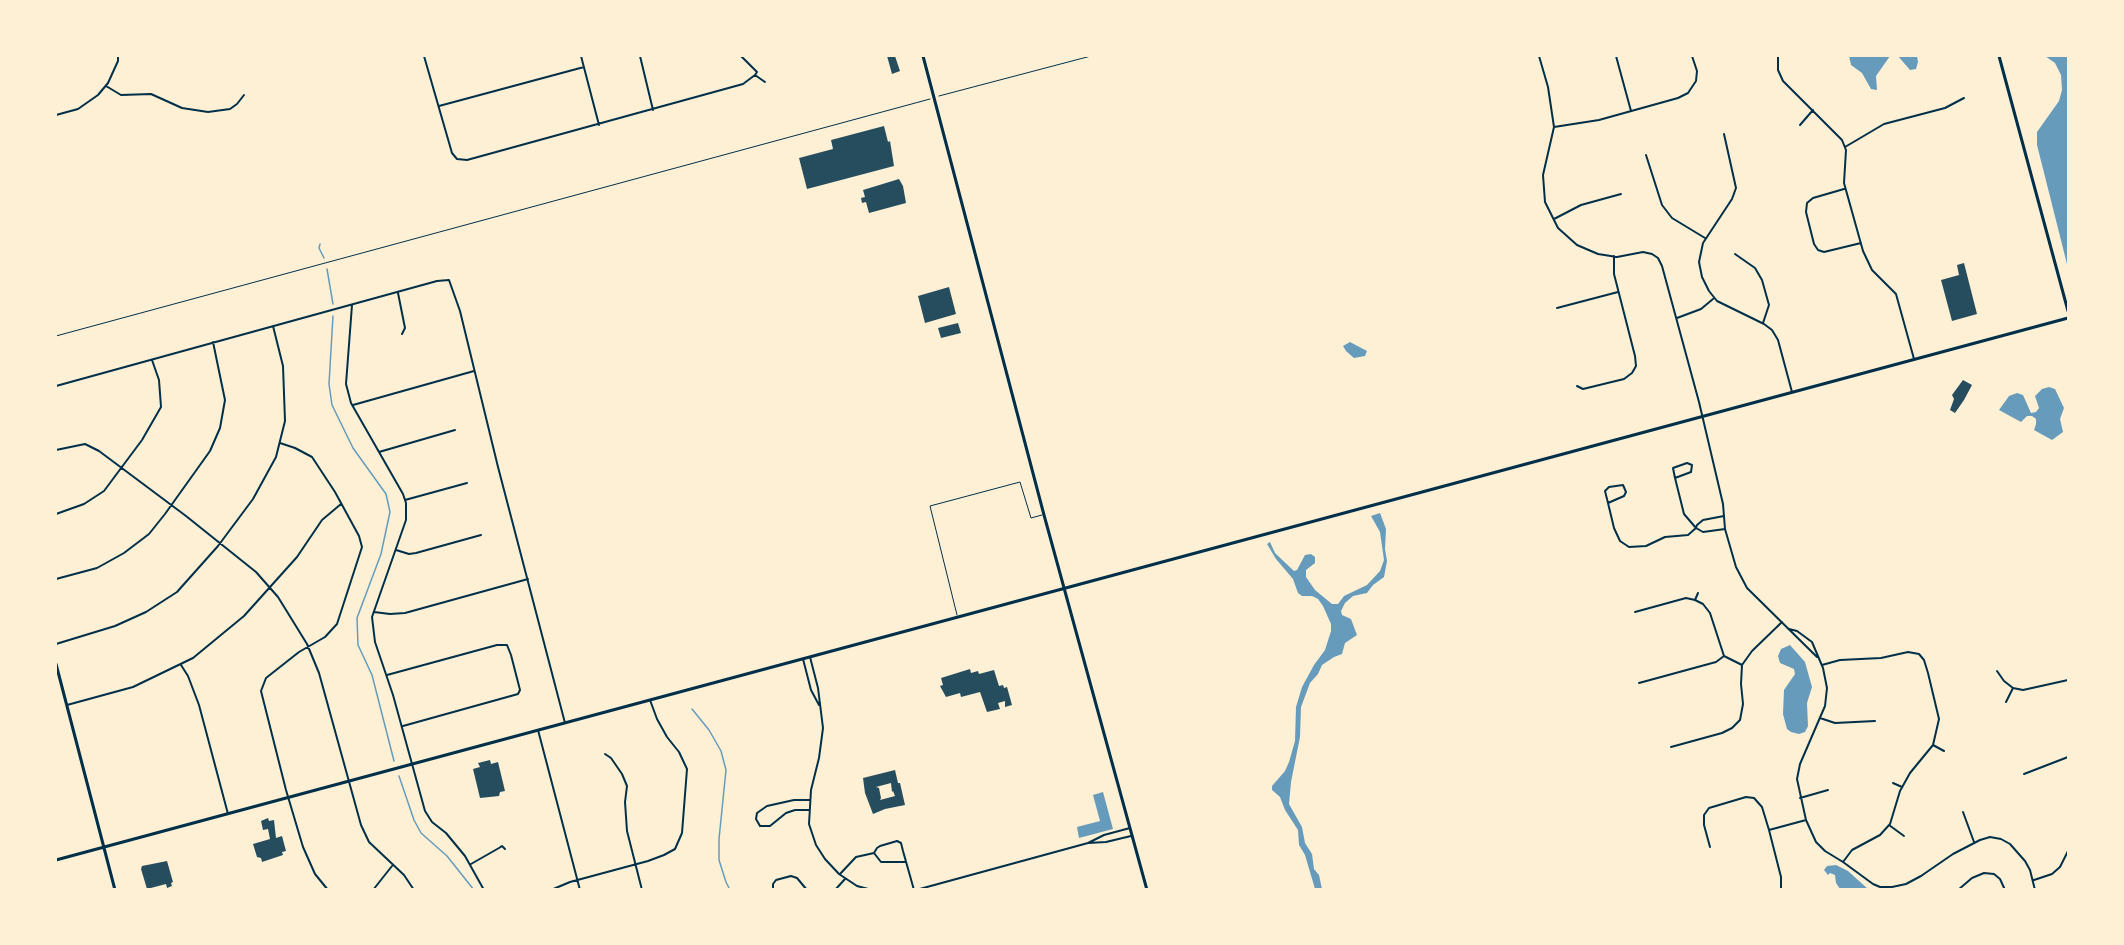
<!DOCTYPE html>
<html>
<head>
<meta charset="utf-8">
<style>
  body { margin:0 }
  #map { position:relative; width:2124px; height:945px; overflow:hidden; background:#fdf0d5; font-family:Overpass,sans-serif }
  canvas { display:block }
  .frame { position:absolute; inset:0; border:57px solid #fdf0d5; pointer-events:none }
</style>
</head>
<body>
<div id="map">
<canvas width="2124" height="945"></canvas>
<div class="frame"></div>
</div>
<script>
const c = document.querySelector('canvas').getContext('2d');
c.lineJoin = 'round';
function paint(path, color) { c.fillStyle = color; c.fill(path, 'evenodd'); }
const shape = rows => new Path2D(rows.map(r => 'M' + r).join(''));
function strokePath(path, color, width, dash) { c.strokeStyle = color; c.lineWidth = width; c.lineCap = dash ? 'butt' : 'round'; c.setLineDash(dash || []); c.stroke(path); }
const water = shape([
  [1849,56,1917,56,1918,62,1916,69,1910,70,1898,56,1890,56,1876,76,1877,90,1871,89,1862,73,1851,65],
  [2045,56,2068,56,2068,268,2037,145,2037,132,2059,101,2062,90,2061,75,2055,63],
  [1350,342,1367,351,1365,356,1354,358,1346,351,1343,346],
  [2049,387,2055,389,2064,408,2060,419,2063,432,2052,440,2034,430,2036,424,2036,419,2032,416,2027,416,2021,422,1999,410,2009,396,2017,393,2023,395,2031,413,2036,412,2039,408,2035,396,2042,389],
  [1380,513,1386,529,1385,549,1387,561,1384,577,1373,585,1367,593,1353,596,1345,603,1341,611,1342,615,1351,619,1357,635,1345,643,1342,654,1334,657,1322,665,1318,674,1310,683,1301,707,1300,737,1291,782,1289,804,1302,827,1305,843,1312,854,1314,869,1319,875,1322,889,1315,889,1305,855,1299,845,1298,830,1285,810,1280,797,1272,790,1272,786,1285,771,1289,762,1295,741,1296,707,1302,687,1314,665,1325,650,1331,631,1331,624,1323,606,1318,599,1312,596,1302,596,1298,593,1293,579,1276,559,1267,544,1270,542,1275,553,1294,571,1297,570,1305,555,1311,554,1315,557,1315,563,1306,570,1306,577,1315,590,1332,604,1338,604,1344,596,1367,585,1380,571,1384,560,1380,532,1371,516],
  [1790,645,1805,662,1812,687,1807,703,1808,726,1805,732,1799,734,1791,732,1787,729,1783,714,1784,690,1795,674,1794,669,1780,663,1778,656,1781,649],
  [1103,792,1113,829,1079,838,1077,827,1100,821,1093,795],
  [1836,865,1848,871,1868,889,1840,889,1836,883,1835,875,1830,873,1828,875,1824,870,1827,866]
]);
const stream = shape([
  [320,244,319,248,324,258],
  [327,269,333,304],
  [333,316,329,384,332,405,353,448,386,494,390,512,381,554,357,618,358,645,372,675,394,761],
  [692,709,709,730,721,751,726,770,719,839,719,860,726,882,730,890],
  [399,776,414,820,421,833,447,856,474,890]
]);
const building = shape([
  [887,56,895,56,900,71,892,74],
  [884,126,888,142,890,141,894,166,807,189,799,158,833,149,831,140],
  [899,179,903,186,906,203,869,213,866,202,862,203,861,198,865,197,863,190],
  [1964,263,1977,314,1952,321,1941,280,1959,275,1957,265],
  [949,287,956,314,925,323,918,296],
  [958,323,961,333,941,338,938,328],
  [1963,380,1972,385,1964,400,1955,413,1950,410,1954,399,1952,395],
  [970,669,971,673,978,671,979,674,994,670,999,686,1003,685,1004,688,1007,687,1012,705,1005,707,1005,701,998,703,1000,709,987,712,980,692,961,697,960,693,946,697,940,686,943,685,941,678],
  [490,760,491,764,498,762,505,791,500,792,499,796,480,798,473,769,480,767,478,763],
  [895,770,898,783,900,783,905,805,885,809,873,814,865,793,863,778],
  [891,783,892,792,893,791,895,796,880,800,881,798,879,788,876,787],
  [268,818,269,821,274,820,276,838,282,836,286,851,282,852,283,855,262,862,261,858,257,857,253,844,270,839,268,829,263,830,261,821],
  [167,861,173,882,171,883,172,886,167,888,166,884,147,889,141,869,142,866]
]);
const path = shape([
  [939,96,1091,56],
  [56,336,930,99]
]);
const service = shape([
  [957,615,930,506,1020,482,1031,518,1042,515]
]);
const minor = shape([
  [424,56,452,153,457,159,467,160,743,84,755,75,765,82],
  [581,56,599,125],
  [640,56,653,110],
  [741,56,757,72,755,75],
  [1539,56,1548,87,1554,127,1543,175,1545,202,1558,228,1577,245,1598,254,1617,257,1643,252,1652,254,1658,258,1662,266,1699,402,1723,504,1725,529,1736,567,1747,588,1817,657],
  [1616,56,1631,111],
  [1778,56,1778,70,1783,81,1842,140,1846,150,1844,183,1863,251,1872,270,1896,294,1914,359],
  [106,86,121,95,151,94,182,108,208,112,230,109,237,104,244,95],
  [439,106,584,67],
  [56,115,78,109,98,95,108,83,118,61,118,56],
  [1800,125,1813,110],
  [1554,127,1599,120,1678,98,1688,93,1696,81,1697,71,1692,56],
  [1724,134,1736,188,1732,199,1703,243,1699,262,1702,277,1709,291,1717,301,1764,324,1772,330,1778,340,1792,392],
  [1845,147,1884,124,1945,108,1964,98],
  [1646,155,1662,205,1672,218,1705,238],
  [1844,189,1813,198,1807,203,1806,212,1814,244,1818,250,1824,252,1861,243],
  [1554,219,1581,205,1621,194],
  [1735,254,1755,268,1762,280,1769,305,1763,323],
  [398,293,405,328,402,334],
  [352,305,346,384,351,403,403,494,406,503,406,520,372,617,375,642,393,695,425,811,432,822,446,833,465,856,484,890],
  [1557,308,1618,292],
  [1677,318,1701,309,1713,299],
  [56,386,437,281,449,280,460,311,498,467,565,723],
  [1577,386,1583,389,1624,379,1632,373,1636,366,1635,356,1614,274,1614,256],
  [353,405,474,371],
  [280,443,295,448,312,457,335,492,359,536,362,547,337,624,325,637,299,652,266,678,261,691,286,790,303,847,315,874,328,890],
  [56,450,85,444,99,451,186,516,256,572,278,597,307,644,319,673,361,825,369,842,404,875,414,890],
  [379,452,455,430],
  [1687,463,1692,465,1691,472,1675,478,1673,468,1687,463],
  [1623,485,1626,492,1624,496,1608,503,1605,491,1609,487,1623,485],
  [405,500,467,483],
  [1608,503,1614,528,1620,541,1629,547,1646,546,1665,537,1688,535,1696,528,1684,514,1675,478],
  [56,514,84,504,104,491,142,440,161,407,159,380,152,360],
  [1724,516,1703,520,1697,525,1696,528,1703,532,1725,529],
  [396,550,409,554,416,553,481,535],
  [56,579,97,568,124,553,149,534,165,514,210,451,220,428,225,400,213,342],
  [1695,600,1698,593],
  [374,612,390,614,405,613,528,579],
  [1635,612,1686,598,1695,600,1703,604,1710,613,1724,656,1742,665],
  [1789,629,1797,631,1812,642,1823,668,1827,688,1825,706,1800,764,1797,779,1806,820,1816,842,1825,851,1843,862,1873,884,1880,887,1892,887,1906,884,1921,876,1953,854,1980,840,1990,837,2001,839,2010,844,2025,861,2030,870,2035,890],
  [56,644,115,626,146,612,177,592,218,546,253,499,276,457,285,421,283,366,273,326],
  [810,657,818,688,823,728,819,758,811,790,809,824,816,845,825,859,839,874,857,886,872,890],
  [803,659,811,690,819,705],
  [181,665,188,676,199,705,228,814],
  [1822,665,1840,660,1881,658,1908,652,1919,654,1924,660,1928,673,1939,719,1933,745,1910,773,1900,791,1890,824,1880,835,1852,850,1843,862],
  [1997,671,2004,681,2013,688,2023,690,2068,680],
  [387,675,497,645,507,645,511,655,520,690,518,694,403,726],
  [1639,683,1716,662,1724,656],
  [2006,702,2013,688],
  [67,705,133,687,193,658,244,616,297,557,322,520,341,504],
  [1820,718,1835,723,1875,721],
  [538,730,580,890],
  [1933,745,1944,751],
  [1671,747,1722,733,1732,728,1740,720,1743,704,1741,684,1742,665,1752,651,1782,622],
  [605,754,611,758,622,774,627,786,625,802,627,831,642,890],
  [2024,774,2068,757],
  [1893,783,1902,787],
  [1800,798,1828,790],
  [809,810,795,810,786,813,770,826,760,826,756,819,757,813,767,806,794,800,810,800],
  [1963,812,1974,842],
  [1889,825,1904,836],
  [1769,830,1806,820],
  [1088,843,1104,835,1130,828],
  [1710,847,1704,825,1704,815,1709,808,1746,797,1754,798,1762,807,1769,830,1781,877,1781,890],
  [906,862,881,862,874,853,877,848,880,846,897,841,901,843,903,851,914,890],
  [471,864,499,848,502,846,505,849],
  [840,874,856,857,874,853],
  [2034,880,2052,874,2060,867,2068,851],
  [373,890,392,866],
  [551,890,570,882,648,861,664,855,675,849,682,833,687,769,679,752,667,737,657,719,650,700],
  [773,890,773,884,776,880,791,876,797,878,807,890],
  [835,890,845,879],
  [916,890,1088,843,1106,842,1131,836],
  [1958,890,1972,878,1984,873,1994,874,2000,879,2005,890]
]);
const secondary = shape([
  [923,56,1044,515,1147,890],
  [1999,56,2068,311],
  [56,664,115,890],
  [56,860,2068,318]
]);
paint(water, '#669bbc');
strokePath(stream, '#669bbc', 1.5);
paint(building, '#264d5e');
strokePath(path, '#003049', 1);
strokePath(service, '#003049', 1);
strokePath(minor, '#003049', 2);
strokePath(secondary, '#003049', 3);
</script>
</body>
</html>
